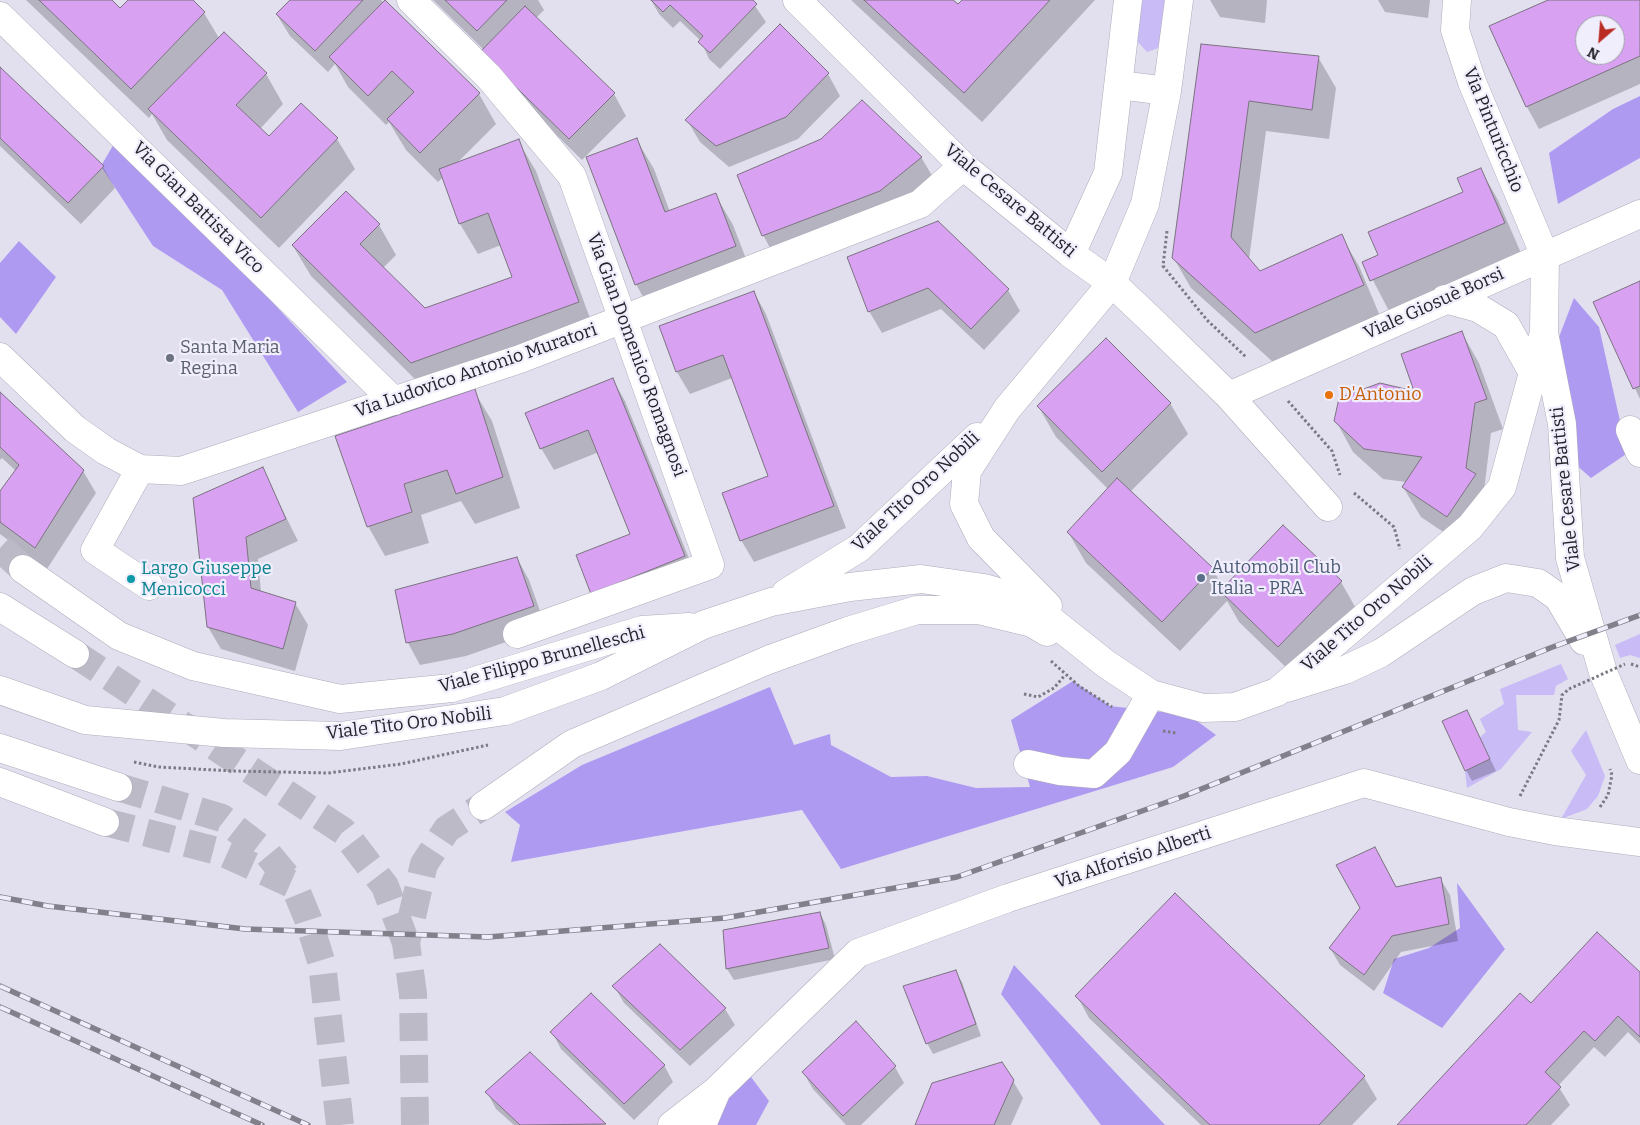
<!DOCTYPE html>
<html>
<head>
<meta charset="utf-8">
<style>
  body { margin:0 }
  #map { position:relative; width:1640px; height:1125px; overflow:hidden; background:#e2e0ef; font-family:Bitter,serif }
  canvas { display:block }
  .north { position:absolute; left:1575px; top:15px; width:50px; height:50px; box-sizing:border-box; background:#f0edfc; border:1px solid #9e9ca7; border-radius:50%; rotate:207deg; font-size:14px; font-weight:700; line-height:20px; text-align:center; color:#242328 }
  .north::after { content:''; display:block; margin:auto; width:18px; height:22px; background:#ba2c23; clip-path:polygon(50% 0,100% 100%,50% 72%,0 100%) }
</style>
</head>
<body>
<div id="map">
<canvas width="1640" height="1125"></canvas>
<div class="north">N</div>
</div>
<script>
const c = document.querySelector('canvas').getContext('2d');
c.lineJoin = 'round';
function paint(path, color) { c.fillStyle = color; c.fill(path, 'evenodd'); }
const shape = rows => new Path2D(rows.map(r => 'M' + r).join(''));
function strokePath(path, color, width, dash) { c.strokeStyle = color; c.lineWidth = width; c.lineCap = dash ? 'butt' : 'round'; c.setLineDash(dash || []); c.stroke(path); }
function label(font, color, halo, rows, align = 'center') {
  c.font = font + ' Bitter,serif'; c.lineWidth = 4.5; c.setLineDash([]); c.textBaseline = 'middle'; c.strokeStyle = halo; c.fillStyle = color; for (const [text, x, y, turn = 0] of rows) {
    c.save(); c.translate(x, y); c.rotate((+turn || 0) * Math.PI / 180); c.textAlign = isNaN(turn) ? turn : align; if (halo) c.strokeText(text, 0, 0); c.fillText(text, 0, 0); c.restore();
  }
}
const green = shape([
  [1139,0,1169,0,1164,46,1147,52,1135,39],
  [1640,634,1640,658,1630,655,1620,658,1615,645],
  [1561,664,1568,679,1556,686,1554,695,1516,695,1518,730,1532,732,1501,769,1467,788,1465,771,1490,759,1480,737,1486,732,1480,719,1504,704,1500,689],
  [1586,730,1605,776,1598,796,1587,809,1561,819,1586,775,1571,751]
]);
const forest = shape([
  [1640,96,1640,158,1558,204,1549,153,1613,109],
  [118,137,347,382,298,412,222,290,153,246,101,166],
  [19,241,56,277,16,334,0,317,0,263],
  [1574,298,1599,327,1620,421,1635,448,1591,478,1557,448,1552,355],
  [1073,681,1110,706,1189,715,1216,735,1173,767,841,869,802,810,511,862,520,825,505,812,582,765,770,687,794,745,830,734,831,745,891,777,927,776,976,788,1030,787,1011,720],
  [1457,883,1505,949,1442,1028,1383,993,1394,959,1429,948,1460,928],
  [1014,965,1165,1125,1101,1125,1001,994],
  [742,1065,769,1101,756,1125,711,1125]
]);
const shadow = shape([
  [26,0,110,0,120,10,130,0,191,0,204,13,219,38,266,74,283,104,260,129,269,138,301,104,337,139,355,169,279,248,167,140,152,114,149,118],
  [291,0,381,0,479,94,496,124,457,163,518,141,536,171,595,332,429,393,311,276,293,246,379,225,396,255,383,268,425,310,513,277,501,245,478,254,460,224,443,177,438,182,406,150,389,122,386,125,348,87,335,64,328,72,290,36,277,15],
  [433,0,538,0,544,10,536,18,614,94,626,116,582,160,494,74,484,50],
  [651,0,751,0,766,22,720,69,709,59,701,41,680,21,673,28,659,14],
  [851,0,952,0,958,6,964,0,1095,0,982,122],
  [1210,0,1267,0,1265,23,1220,17],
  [1378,0,1430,0,1428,18,1385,12],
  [1551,0,1640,0,1640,84,1539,129,1527,107,1491,27],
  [1585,25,1615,25,1615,55,1585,55],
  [1202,46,1318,57,1336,88,1329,139,1266,131,1249,260,1260,272,1341,236,1359,266,1380,316,1273,362,1191,288,1173,257],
  [0,69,103,167,115,188,81,224,0,146],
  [828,74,840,96,798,139,729,167,700,142,687,120],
  [636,139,654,169,670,212,715,194,733,225,753,277,653,315,636,284],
  [822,140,921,157,934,179,893,212,775,257,763,235],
  [1481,170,1498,200,1521,253,1389,311,1364,263,1380,255,1465,193],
  [848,258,1008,290,1020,311,984,350,941,309,882,333,869,311],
  [1640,282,1640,399,1595,302],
  [754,292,766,314,846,528,754,562,741,540,769,477,732,378,690,394,677,372,660,327],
  [1462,333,1479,363,1503,429,1491,433,1484,491,1464,546,1421,517,1403,487,1406,482,1383,479,1353,452,1336,421,1416,393],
  [613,380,625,401,697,578,593,593,632,534,599,452,554,470,541,448],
  [474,391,492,421,520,508,475,524,461,501,421,515,429,543,385,556,368,526],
  [0,394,83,471,96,493,47,569,0,534,0,493,16,471,2,458,0,460],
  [1170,403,1188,434,1130,492,1212,568,1224,589,1341,582,1358,612,1296,677,1239,622,1227,601,1180,651,1086,563,1068,532,1109,490,1056,437,1038,406],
  [262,469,298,541,258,559,261,592,295,603,308,625,295,671,221,649,208,627],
  [517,558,529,580,546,628,466,656,420,665,408,643,396,591],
  [1467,711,1496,771,1472,781,1466,770],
  [1375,848,1397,888,1440,878,1450,895,1458,941,1401,952,1374,991,1340,965,1330,948,1362,908],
  [1175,895,1364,1077,1377,1099,1352,1125,1201,1125,1089,1018,1077,996],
  [820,913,826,925,835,959,734,980,727,969,724,931],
  [955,971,962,982,981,1036,933,1054,927,1043],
  [1640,974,1640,1044,1628,1032,1605,1057,1594,1047,1558,1086,1570,1105,1551,1125,1399,1125,1531,1004],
  [614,986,725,1009,735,1025,690,1066,624,1003],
  [552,1032,664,1065,673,1082,634,1120,561,1049],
  [530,1054,605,1125,514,1125,496,1109,487,1092],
  [895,1067,904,1083,861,1125,846,1125,813,1089,803,1072],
  [1013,1081,1023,1098,1011,1125,916,1125]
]);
const building = shape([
  [39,0,112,0,120,8,128,0,193,0,205,12,131,89,39,0],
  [290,0,363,0,315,51,276,14,290,0],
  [385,0,480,93,420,153,387,119,414,92,392,71,368,96,329,57,385,0],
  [445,0,507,0,477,31,445,0],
  [651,0,753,0,757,4,710,53,698,42,703,36,670,5,663,12,651,0],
  [864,0,953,0,958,4,962,0,1050,0,964,93,864,0],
  [1548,0,1640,0,1640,56,1526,107,1489,26,1548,0],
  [1585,25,1615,25,1615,55,1585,55,1585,25],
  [525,6,615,93,569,139,480,52,525,6],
  [780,24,829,73,786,117,716,146,685,120,780,24],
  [224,32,267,73,236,105,269,136,301,103,338,138,261,218,148,109,224,32],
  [1201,44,1319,56,1312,110,1249,101,1231,237,1260,271,1342,234,1364,285,1255,333,1172,258,1201,44],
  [0,67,104,166,68,203,0,138,0,67],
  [862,100,922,157,880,191,762,236,737,175,821,139,862,100],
  [637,138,665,212,716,193,736,246,635,285,586,157,637,138],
  [519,139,579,302,411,363,292,245,346,191,380,224,360,244,425,308,512,277,488,213,459,224,439,169,519,139],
  [1481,168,1505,223,1370,281,1362,262,1378,255,1368,232,1463,192,1457,178,1481,168],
  [938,221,1009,289,971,329,928,288,868,312,847,257,938,221],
  [1640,281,1640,386,1633,389,1593,302,1640,281],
  [754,291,834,506,740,541,722,493,768,476,723,355,676,372,659,326,754,291],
  [1462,331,1487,399,1475,403,1466,468,1476,474,1447,517,1402,487,1422,457,1364,449,1334,421,1339,398,1380,383,1414,391,1401,354,1462,331],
  [1106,338,1171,403,1102,472,1037,406,1106,338],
  [613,378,685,556,591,594,576,555,630,534,588,430,540,449,525,413,613,378],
  [475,389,503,477,456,494,447,470,404,484,412,512,367,527,335,436,475,389],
  [0,392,84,470,35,548,0,522,0,491,19,465,0,447,0,392],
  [263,467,286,519,246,537,251,588,296,602,283,649,207,627,193,498,263,467],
  [1117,478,1213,568,1162,622,1067,532,1117,478],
  [1283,525,1342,581,1278,647,1220,591,1283,525],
  [517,557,534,606,453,634,406,643,395,590,517,557],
  [1467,710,1490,759,1465,771,1442,721,1467,710],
  [1375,847,1396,887,1441,877,1449,924,1392,936,1364,975,1329,948,1360,908,1336,865,1375,847],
  [1175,893,1365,1076,1319,1125,1210,1125,1075,996,1175,893],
  [820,912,829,948,726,969,723,930,820,912],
  [1597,932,1640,972,1640,1037,1618,1016,1595,1041,1584,1031,1545,1072,1561,1087,1526,1125,1397,1125,1520,993,1531,1003,1597,932],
  [660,944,726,1008,680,1050,612,986,660,944],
  [956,970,976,1024,926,1044,903,986,956,970],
  [591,993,665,1065,624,1104,550,1032,591,993],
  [856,1021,896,1066,843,1116,802,1072,856,1021],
  [530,1052,606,1124,520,1125,485,1092,530,1052],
  [1002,1062,1014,1080,994,1125,915,1125,932,1083,1002,1062]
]);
const minorTunnel = shape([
  [0,548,23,569],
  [75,654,343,831,385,886,406,943],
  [118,787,222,818,267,853,286,876],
  [105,822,221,852,294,885,308,919,322,964,340,1125],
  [415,1125,413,994,406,943,424,864,447,829,483,806]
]);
const path = shape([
  [1167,231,1163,266,1207,320,1246,357],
  [1288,401,1332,451,1340,475],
  [1354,493,1394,527,1400,549],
  [1051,661,1079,686,1112,707],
  [1631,664,1640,667],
  [1024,694,1038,697,1054,688,1065,675],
  [1163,731,1176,733],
  [134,762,159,767,233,771,328,773,401,764,488,745],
  [1520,796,1559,720,1562,695,1569,689],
  [1600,807,1608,795,1612,775,1610,769]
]);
const minor = shape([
  [411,0,489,77,572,176,710,565,517,634],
  [797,0,963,166,1071,254,1112,283,1149,318,1229,396,1328,507],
  [1457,0,1455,30,1472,82,1545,256,1544,333,1539,350],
  [0,16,394,401],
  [1119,85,1167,91],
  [1071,254,1108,173,1128,0],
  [1544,333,1562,424,1570,558,1603,672,1640,760],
  [0,357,75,429,106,451,140,469,181,471,520,359,920,204,963,166],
  [1229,396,1640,214],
  [1630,430,1640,453],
  [140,469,95,550,149,586],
  [23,569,119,636,193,666,340,699,452,688,642,630,689,627],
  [786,593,859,548,977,437],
  [1048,606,981,538,964,504,967,471,1007,409,1112,283,1145,204,1167,91,1179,0],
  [0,607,75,654],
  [1287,688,1345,670,1381,653,1473,591,1506,578,1538,583,1558,597,1584,641],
  [0,690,85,720,224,733,341,736,505,711,601,676,703,625,771,602,850,587,921,579,984,588,1014,597,1042,613,1106,664,1151,694,1203,708,1235,707,1277,692,1470,527,1502,487,1533,373,1506,325,1478,308,1445,299],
  [0,748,118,787],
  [1028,764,1060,771,1094,774,1118,752,1151,694],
  [0,782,105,822],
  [483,806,572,744,768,660,848,631,917,610,978,610,1032,623,1047,632],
  [672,1125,716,1091],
  [702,1125,717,1090,858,953,1008,898,1364,783,1509,822,1555,831,1640,842]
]);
const rail = shape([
  [0,897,48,906,245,929,488,937,725,918,957,877,1184,796,1550,648,1640,615],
  [0,986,308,1125],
  [0,1007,262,1125]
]);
const pathBridge = shape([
  [1569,689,1625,664]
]);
const markers = [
  [170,358,5,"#6b7280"],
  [1329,395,5,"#e8710a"],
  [1201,578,5,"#5c6f8a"],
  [131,579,5,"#0f9aa8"]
];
const streetNames = [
  ["Via Pinturicchio",1493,130,68],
  ["Viale Cesare Battisti",1010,201,40],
  ["Via Gian Battista Vico",198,208,45],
  ["Viale Giosuè Borsi",1434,304,-24],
  ["Via Gian Domenico Romagnosi",636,355,70],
  ["Via Ludovico Antonio Muratori",476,371,-19],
  ["Viale Cesare Battisti",1566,489,-96],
  ["Viale Tito Oro Nobili",916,492,-43],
  ["Viale Tito Oro Nobili",1367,614,-41],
  ["Viale Filippo Brunelleschi",542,660,-15],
  ["Viale Tito Oro Nobili",409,724,-7],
  ["Via Alforisio Alberti",1133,858,-18]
];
const worshipNames = [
  ["Santa Maria",180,348],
  ["Regina",180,369]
];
const foodNames = [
  ["D'Antonio",1339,395]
];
const serviceNames = [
  ["Automobil Club",1211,568],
  ["Italia - PRA",1211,589]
];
const cultureNames = [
  ["Largo Giuseppe",141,569],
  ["Menicocci",141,590]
];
paint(green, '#c8bbf6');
paint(forest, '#af9af2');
paint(shadow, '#0003');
paint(building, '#d8a1f2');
strokePath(building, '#7b737f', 1);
strokePath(minorTunnel, '#bcbac7', 28, [28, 14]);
strokePath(minor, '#aeabba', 29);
strokePath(path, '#7b7983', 3, [2.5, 2.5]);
strokePath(minor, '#fff', 28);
strokePath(rail, '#82818b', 5.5);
strokePath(rail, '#f0edfc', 4, [11]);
strokePath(pathBridge, '#7b7983', 3, [2.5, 2.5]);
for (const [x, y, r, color] of markers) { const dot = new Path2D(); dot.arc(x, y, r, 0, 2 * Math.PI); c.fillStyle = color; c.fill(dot); strokePath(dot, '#f0edfc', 2); }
label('18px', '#242328', '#f0edfc', streetNames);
label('18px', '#5b616d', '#f0edfc', worshipNames, 'left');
label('18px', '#c56008', '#f0edfc', foodNames, 'left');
label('18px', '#4e5e75', '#f0edfc', serviceNames, 'left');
label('18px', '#0d838f', '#f0edfc', cultureNames, 'left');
</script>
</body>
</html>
